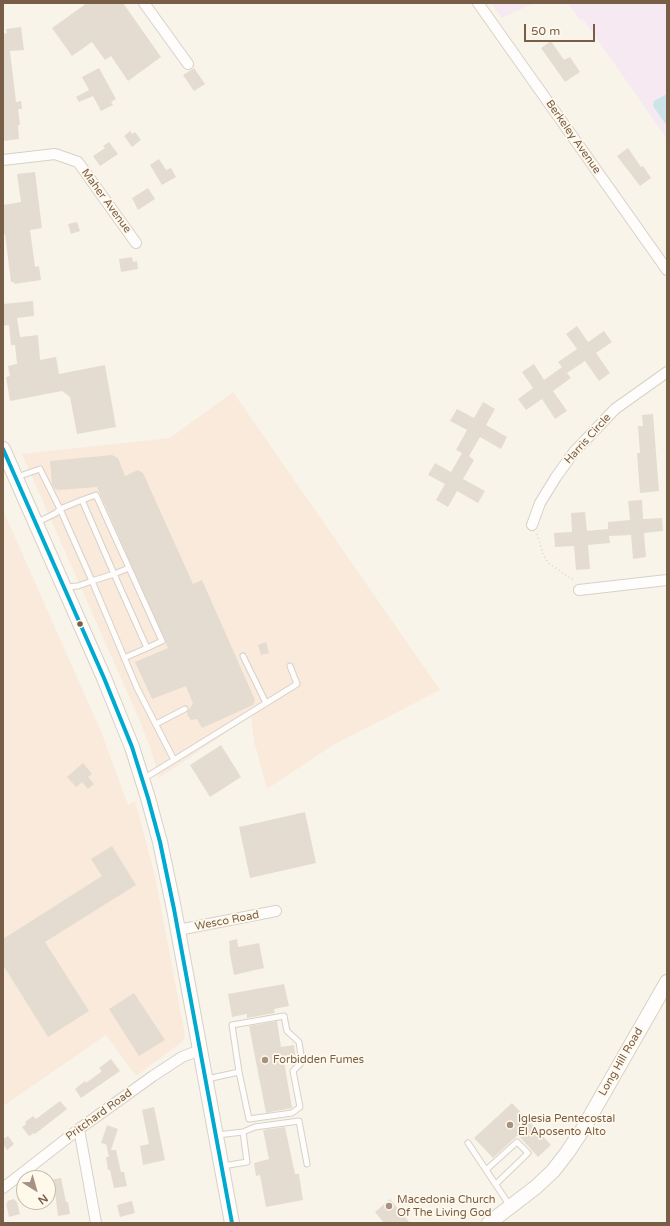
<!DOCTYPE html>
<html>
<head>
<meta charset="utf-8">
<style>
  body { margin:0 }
  #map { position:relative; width:670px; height:1226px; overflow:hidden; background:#f8f4e9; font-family:"Varela Round",sans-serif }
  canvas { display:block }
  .frame { position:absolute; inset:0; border:4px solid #795e47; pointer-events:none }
  .north { position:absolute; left:16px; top:1170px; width:40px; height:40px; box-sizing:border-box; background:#fff9ec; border:1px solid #c9bbaa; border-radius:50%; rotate:143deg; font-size:11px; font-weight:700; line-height:16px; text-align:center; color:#795e47 }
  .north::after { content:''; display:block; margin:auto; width:14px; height:18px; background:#a59280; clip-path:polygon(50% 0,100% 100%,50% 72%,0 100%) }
  .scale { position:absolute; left:524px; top:24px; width:71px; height:18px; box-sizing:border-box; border:2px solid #795e47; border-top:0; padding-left:5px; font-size:12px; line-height:14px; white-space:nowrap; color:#795e47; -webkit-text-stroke:3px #fff9ec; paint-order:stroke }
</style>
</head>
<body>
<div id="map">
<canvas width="670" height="1226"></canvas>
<div class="frame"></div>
<div class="north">N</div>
<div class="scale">50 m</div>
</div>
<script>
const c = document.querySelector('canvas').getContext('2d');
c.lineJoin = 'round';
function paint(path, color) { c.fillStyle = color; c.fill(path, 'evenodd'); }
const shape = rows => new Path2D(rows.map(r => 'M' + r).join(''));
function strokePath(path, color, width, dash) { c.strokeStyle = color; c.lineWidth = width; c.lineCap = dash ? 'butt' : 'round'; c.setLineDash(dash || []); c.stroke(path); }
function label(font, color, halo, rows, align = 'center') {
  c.font = font + ' "Varela Round",sans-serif'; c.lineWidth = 3.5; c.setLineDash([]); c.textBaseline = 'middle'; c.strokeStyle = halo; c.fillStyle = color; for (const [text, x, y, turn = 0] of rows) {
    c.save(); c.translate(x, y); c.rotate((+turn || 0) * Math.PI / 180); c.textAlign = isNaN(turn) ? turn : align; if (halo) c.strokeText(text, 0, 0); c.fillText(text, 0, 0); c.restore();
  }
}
const commercial = shape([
  [233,392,440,690,333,745,267,789,254,741,251,716,159,778,151,750,139,719,22,454,170,438],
  [3,510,102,734,128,805,135,801,155,876,185,1035,184,1039,182,1042,136,1076,106,1035,3,1106]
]);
const education = shape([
  [491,3,534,3,502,18],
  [568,3,667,3,667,139,583,19,580,20]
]);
const water = shape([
  [667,94,667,126,653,106,654,101]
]);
const building = shape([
  [87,3,123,3,161,57,128,81,111,56,105,60,92,42,72,56,52,28],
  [21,27,24,50,10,51,16,102,21,101,22,109,18,109,20,125,18,125,19,139,3,141,3,34,7,33,6,29],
  [551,41,564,60,570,57,580,72,565,82,541,48],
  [99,68,116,99,111,102,113,105,101,111,93,96,79,102,76,97,89,90,82,77],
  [194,68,205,84,194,91,183,75],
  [130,131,132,134,135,132,141,140,132,147,124,136],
  [109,142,118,154,100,166,93,156,105,148,103,146],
  [628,148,641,167,643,166,651,178,640,186,617,156],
  [159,159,166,170,171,168,176,177,162,185,150,165],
  [35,172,42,228,30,230,35,267,39,266,41,280,14,284,14,282,11,282,5,234,3,234,3,216,4,216,3,205,21,202,17,174],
  [148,188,155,199,138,210,132,198],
  [77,222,80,231,71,234,68,224],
  [132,257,133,262,137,261,138,269,121,272,119,259],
  [33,301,34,316,17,318,20,337,38,335,40,360,56,357,59,374,105,365,116,427,77,434,70,397,62,391,10,401,6,377,10,376,8,366,17,364,15,345,11,345,9,325,3,326,3,304],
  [577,326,588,342,604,331,612,342,596,353,610,373,599,381,585,361,567,373,571,378,553,391,567,411,555,419,542,399,526,410,518,399,533,388,522,372,534,364,544,380,562,367,558,362,577,349,566,334],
  [483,402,495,409,486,425,507,437,501,449,480,437,469,456,474,460,463,479,485,491,478,503,457,491,448,507,436,500,445,484,428,475,435,463,451,472,462,453,456,450,467,430,450,421,457,409,474,418],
  [653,414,659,491,640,493,637,453,640,453,638,426,643,426,642,415],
  [112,455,118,458,125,476,138,470,143,473,193,584,202,580,255,700,253,705,202,728,197,719,191,720,188,716,187,712,193,704,186,686,152,699,135,662,168,648,97,487,59,490,55,489,52,485,50,461],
  [642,500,643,519,662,518,663,531,644,533,646,557,633,559,631,535,609,536,610,543,588,545,590,569,576,570,574,546,555,547,554,533,572,532,571,513,585,512,587,531,608,529,608,522,630,520,628,501],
  [266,642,269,653,261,655,258,645],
  [221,745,241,777,210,797,190,765],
  [83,763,92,774,88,777,94,784,88,789,82,782,76,787,67,777],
  [305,812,316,863,250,878,239,827],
  [112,846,136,885,45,942,89,1011,48,1037,3,965,3,939,102,876,91,859],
  [237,939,238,947,259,943,264,968,234,975,229,949,230,949,229,941],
  [284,984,289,1006,274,1009,275,1013,247,1018,247,1014,232,1017,228,994],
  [134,993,165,1040,139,1056,109,1009],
  [277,1021,281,1047,294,1045,296,1059,284,1061,292,1108,266,1113,249,1026],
  [111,1059,120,1071,81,1098,75,1089,85,1081,86,1083,102,1071,99,1068],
  [60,1101,67,1109,35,1134,34,1133,29,1136,22,1127,26,1124,25,1122,33,1116,36,1119],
  [512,1103,551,1145,538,1157,518,1135,493,1158,474,1138],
  [154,1107,165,1160,143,1165,140,1146,149,1144,142,1110],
  [107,1125,118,1129,111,1150,116,1150,121,1172,124,1172,127,1186,114,1188,110,1170,108,1170,106,1157,109,1157,106,1144,101,1143],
  [285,1127,295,1174,299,1174,303,1200,266,1207,260,1175,256,1176,254,1163,269,1159,263,1130],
  [8,1136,14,1144,7,1150,3,1144,3,1139],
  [61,1178,66,1202,68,1202,70,1214,58,1216,55,1192,53,1193,50,1180],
  [14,1199,17,1202,20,1214,9,1217,6,1203,8,1203,7,1201],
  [390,1199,410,1223,384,1223,375,1212],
  [132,1201,135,1213,120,1217,117,1205]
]);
const path = shape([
  [537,534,543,554,548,563,575,581]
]);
const lane = shape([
  [17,477,40,469,60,509,82,500,114,574,129,568,162,641,147,648],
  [82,500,96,495,129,568],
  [36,523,56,513,60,509,92,581,78,586,65,587],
  [243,656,266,703],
  [124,658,147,648,114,574,92,581,137,688,174,760,143,779],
  [156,724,185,709],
  [174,760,297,684,290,666],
  [207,1079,239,1072,249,1119,292,1113,300,1107,293,1071,302,1062,299,1042,287,1031,284,1016,232,1025,239,1072],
  [243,1132,255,1127,299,1121,307,1164],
  [217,1135,243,1132,247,1162,223,1166],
  [468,1143,510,1206],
  [486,1170,517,1142,528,1153,496,1184]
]);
const street = shape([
  [144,3,188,64],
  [478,3,667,270],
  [3,160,55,154,78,162,136,243],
  [532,525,540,503,556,477,574,452,615,409,667,372],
  [579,590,667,580],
  [178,930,276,911],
  [79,1129,96,1223],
  [3,1188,79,1129,153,1076,182,1057,200,1050]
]);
const secondary = shape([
  [3,449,104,678,132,747,148,798,160,842,174,909,232,1223],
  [489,1223,536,1187,553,1171,567,1153,583,1129,667,982]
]);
const bus1 = shape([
  [3,449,104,678,132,747,148,798,160,842,174,909,232,1223]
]);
const markers = [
  [80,624,3.5,"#795e47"],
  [265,1060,4,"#a59280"],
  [510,1125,4,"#a59280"],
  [389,1206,4,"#a59280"]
];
const streetNames = [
  ["Berkeley Avenue",573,137,55],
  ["Maher Avenue",106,201,54],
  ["Harris Circle",588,439,-48],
  ["Wesco Road",227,921,-11],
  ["Long Hill Road",621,1062,-60],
  ["Pritchard Road",99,1115,-36]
];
const poiNames = [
  ["Forbidden Fumes",273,1060],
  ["Iglesia Pentecostal",518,1119],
  ["El Aposento Alto",518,1132],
  ["Macedonia Church",397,1200],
  ["Of The Living God",397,1213]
];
paint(commercial, '#f9eadc');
paint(education, '#f6e9f2');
paint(water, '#cae4ea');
paint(building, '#e5dcd1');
strokePath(lane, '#d7d1c8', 7);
strokePath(street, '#d7d1c8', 12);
strokePath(secondary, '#d8d1c7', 16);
strokePath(path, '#dbd4cb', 1.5, [1, 3]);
strokePath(lane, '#fefdfc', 5);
strokePath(street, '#fefdfc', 10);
strokePath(secondary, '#fefdfc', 14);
strokePath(bus1, '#00a9ce', 4);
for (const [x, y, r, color] of markers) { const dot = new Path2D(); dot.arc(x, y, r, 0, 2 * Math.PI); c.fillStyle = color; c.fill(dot); strokePath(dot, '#fff9ec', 1.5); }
label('11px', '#795e47', '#fff9ec', streetNames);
label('11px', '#795e47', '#fff9ec', poiNames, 'left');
</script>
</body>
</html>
